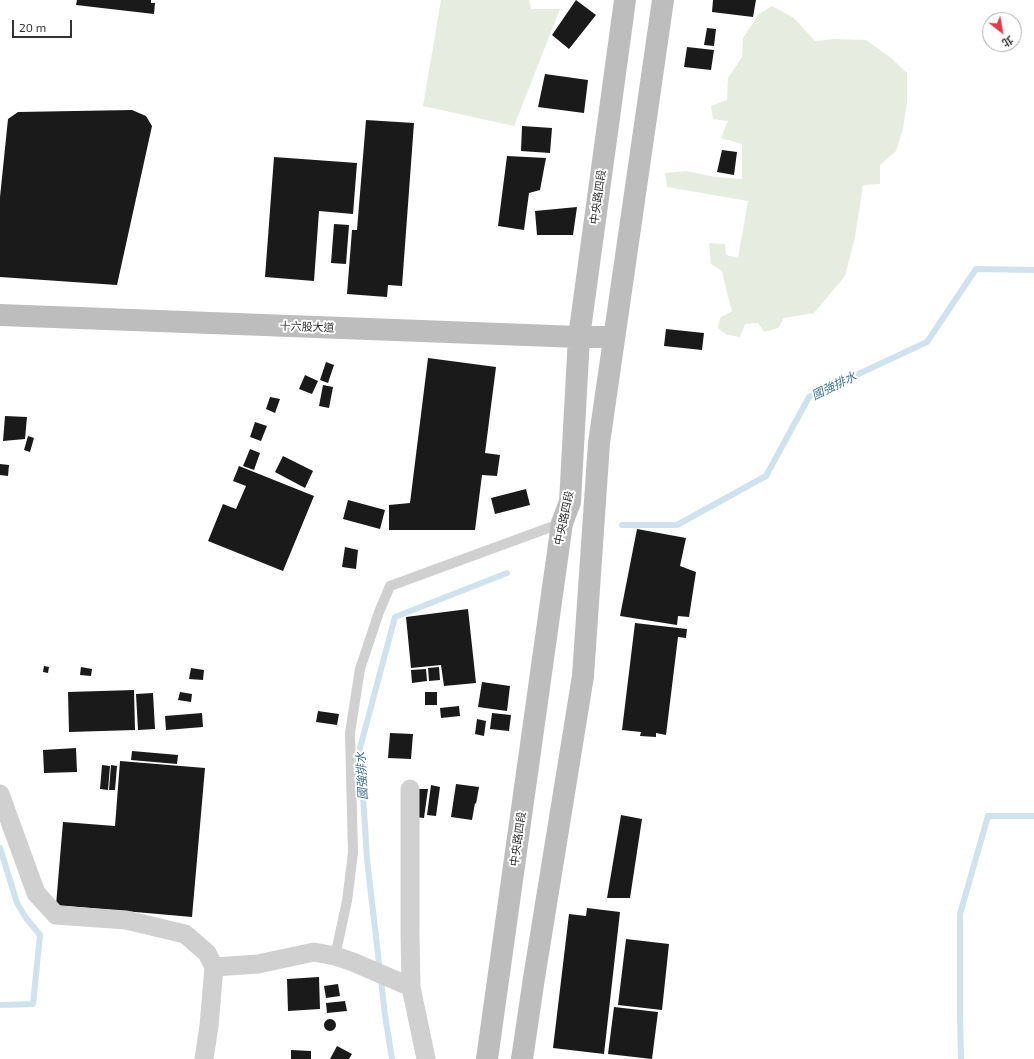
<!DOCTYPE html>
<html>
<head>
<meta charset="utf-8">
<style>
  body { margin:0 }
  #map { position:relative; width:1034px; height:1059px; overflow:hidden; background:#fff; font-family:"Exo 2","Noto Sans TC",sans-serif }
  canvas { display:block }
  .north { position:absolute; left:982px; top:12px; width:40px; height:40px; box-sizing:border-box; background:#fff; border:1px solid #adadad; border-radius:50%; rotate:149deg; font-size:11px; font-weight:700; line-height:16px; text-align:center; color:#333 }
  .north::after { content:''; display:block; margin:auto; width:14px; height:18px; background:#e63946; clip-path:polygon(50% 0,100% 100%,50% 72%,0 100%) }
  .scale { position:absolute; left:12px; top:20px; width:60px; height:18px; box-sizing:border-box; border:2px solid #333; border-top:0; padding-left:5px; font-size:12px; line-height:14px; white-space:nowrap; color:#333; -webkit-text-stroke:3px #fff; paint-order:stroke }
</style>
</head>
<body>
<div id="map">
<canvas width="1034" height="1059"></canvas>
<div class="north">北</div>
<div class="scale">20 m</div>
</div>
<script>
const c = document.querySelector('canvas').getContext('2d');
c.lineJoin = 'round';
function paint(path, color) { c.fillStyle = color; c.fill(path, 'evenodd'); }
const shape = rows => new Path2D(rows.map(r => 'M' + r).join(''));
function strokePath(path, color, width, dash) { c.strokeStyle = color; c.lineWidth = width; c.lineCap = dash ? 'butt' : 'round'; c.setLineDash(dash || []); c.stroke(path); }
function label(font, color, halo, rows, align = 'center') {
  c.font = font + ' "Exo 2","Noto Sans TC",sans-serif'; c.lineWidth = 4; c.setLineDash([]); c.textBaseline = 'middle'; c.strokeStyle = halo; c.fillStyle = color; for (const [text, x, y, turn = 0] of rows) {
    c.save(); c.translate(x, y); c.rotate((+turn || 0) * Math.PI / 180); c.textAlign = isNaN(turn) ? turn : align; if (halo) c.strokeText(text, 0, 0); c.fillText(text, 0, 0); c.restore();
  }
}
const green = shape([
  [441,0,529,0,531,9,560,9,514,126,423,106],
  [772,6,794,18,815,41,835,39,866,40,891,58,907,73,907,102,903,129,896,151,880,165,880,184,863,185,855,237,845,276,814,313,784,318,778,328,764,332,758,323,745,324,740,337,727,335,718,328,720,318,732,311,726,289,722,271,711,264,709,243,725,244,726,255,738,258,748,201,667,187,665,173,686,171,715,177,742,179,742,144,721,138,728,121,713,119,711,106,727,100,728,78,742,57,743,38,759,14]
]);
const stream = shape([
  [622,525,677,525,766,476,809,397,927,342,976,269,1034,270],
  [0,848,17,903,26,918,40,935,33,1004,0,1005],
  [392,1059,385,1015,367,859,360,748,395,617,507,573],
  [961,1059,960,1012,960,914,988,816,1034,816]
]);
const building = shape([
  [77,0,151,0,151,3,155,3,154,14,76,5],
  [576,0,596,15,569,49,552,35],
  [713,0,756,0,753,17,712,12],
  [707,28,716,29,714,46,704,45],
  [687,47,714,50,711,70,684,67],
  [545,74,588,80,584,113,538,107],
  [132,110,146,116,152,126,117,285,0,277,0,197,8,119,18,112],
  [366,120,414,123,402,286,388,285,387,297,347,294,352,230,357,230],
  [522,126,552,128,550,153,521,151],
  [722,150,737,152,734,175,717,172],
  [507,156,546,158,540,190,529,193,524,230,498,226],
  [274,157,357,163,353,214,319,211,314,281,265,277],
  [577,207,573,235,537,235,535,211],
  [334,224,349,225,346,264,331,263],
  [666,329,704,333,702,350,664,346],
  [428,358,496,367,485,453,500,455,497,476,482,475,475,530,389,530,389,505,410,503],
  [326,362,334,365,328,383,320,380],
  [305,375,318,381,312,394,299,389],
  [323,385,333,387,329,408,319,406],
  [270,397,280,399,275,413,266,409],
  [5,416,27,417,25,439,3,441],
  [255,422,267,426,261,441,250,437],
  [28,436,34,438,30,452,24,450],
  [250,449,260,453,254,470,243,466],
  [283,456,313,471,305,488,275,472],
  [0,464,9,465,8,476,0,475],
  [239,466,314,496,283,571,208,541,223,504,236,509,246,486,233,481],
  [526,489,530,505,495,514,491,498],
  [348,500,385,510,380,529,343,519],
  [637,529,686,538,680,566,696,572,689,617,678,616,677,625,620,616],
  [345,547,358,550,356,569,342,567],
  [468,609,476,683,444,686,441,665,411,668,406,617],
  [635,623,687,629,686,638,678,637,666,735,656,733,656,737,640,736,641,732,622,730],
  [44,666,49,667,48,673,43,672],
  [81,667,92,669,91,676,80,675],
  [439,667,440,680,429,681,428,668],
  [191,668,204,670,203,680,189,679],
  [426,669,427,681,412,683,411,670],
  [482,682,510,686,507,711,478,707],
  [134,690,135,730,69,732,68,692],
  [180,692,192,694,191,702,178,700],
  [425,692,437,692,437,705,425,705],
  [153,693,155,729,138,730,136,694],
  [459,706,460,716,441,718,440,708],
  [318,711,339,714,337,725,316,722],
  [202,713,203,727,166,730,165,716],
  [492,713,511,715,509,731,490,729],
  [477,719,486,721,484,736,475,734],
  [390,733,413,734,411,759,388,758],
  [76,748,77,772,44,773,43,750],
  [132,751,178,755,177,764,131,760],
  [120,761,205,768,192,917,56,905,63,822,115,826],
  [102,765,110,766,108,790,100,789],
  [111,765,117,766,115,790,109,790],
  [456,784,479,787,476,804,475,803,472,820,451,817],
  [431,785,440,787,436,816,427,815],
  [418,789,428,789,424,818,415,817],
  [621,815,642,819,630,898,607,898],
  [587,908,620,912,604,1054,553,1048,569,914,586,916],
  [626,939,669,944,662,1010,618,1005],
  [319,977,320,1009,288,1011,287,979],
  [338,984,340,996,326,998,324,986],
  [345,1001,347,1011,327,1013,326,1003],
  [614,1007,658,1012,652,1059,608,1054],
  '324 1025a6 6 0 1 1 12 0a6 6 0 1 1-12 0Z',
  [337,1046,352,1054,349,1059,330,1059],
  [291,1050,311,1051,311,1059,291,1059]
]);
const lane = shape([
  [335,956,347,901,353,853,350,733,360,669,379,612,390,586,562,523]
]);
const street = shape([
  [410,789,410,932,411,987,426,1059],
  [0,794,36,893,56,915,126,920,185,934,207,953,214,967,209,1026,204,1059],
  [214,967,258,964,314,952,335,956,353,962,411,987]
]);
const secondary = shape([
  [0,315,579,337,614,337],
  [487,1059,562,523,570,502,579,337,625,0],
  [522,1059,534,978,583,676,599,443,663,0]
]);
const streetNames = [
  ["中央路四段",598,197,-82],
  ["十六股大道",307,327,2],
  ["中央路四段",564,518,-78],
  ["中央路四段",518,839,-82]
];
const waterNames = [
  ["國強排水",834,386,-26],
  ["國強排水",362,776,-93]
];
paint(green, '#e6ecdf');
strokePath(stream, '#cfe2ee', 6);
paint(building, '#1a1a1a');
strokePath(lane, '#d0d0d0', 10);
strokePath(street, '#d0d0d0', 19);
strokePath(secondary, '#bdbdbd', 22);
label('11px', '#333', '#fff', streetNames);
label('italic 12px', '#3f7597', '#fff', waterNames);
</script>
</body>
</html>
